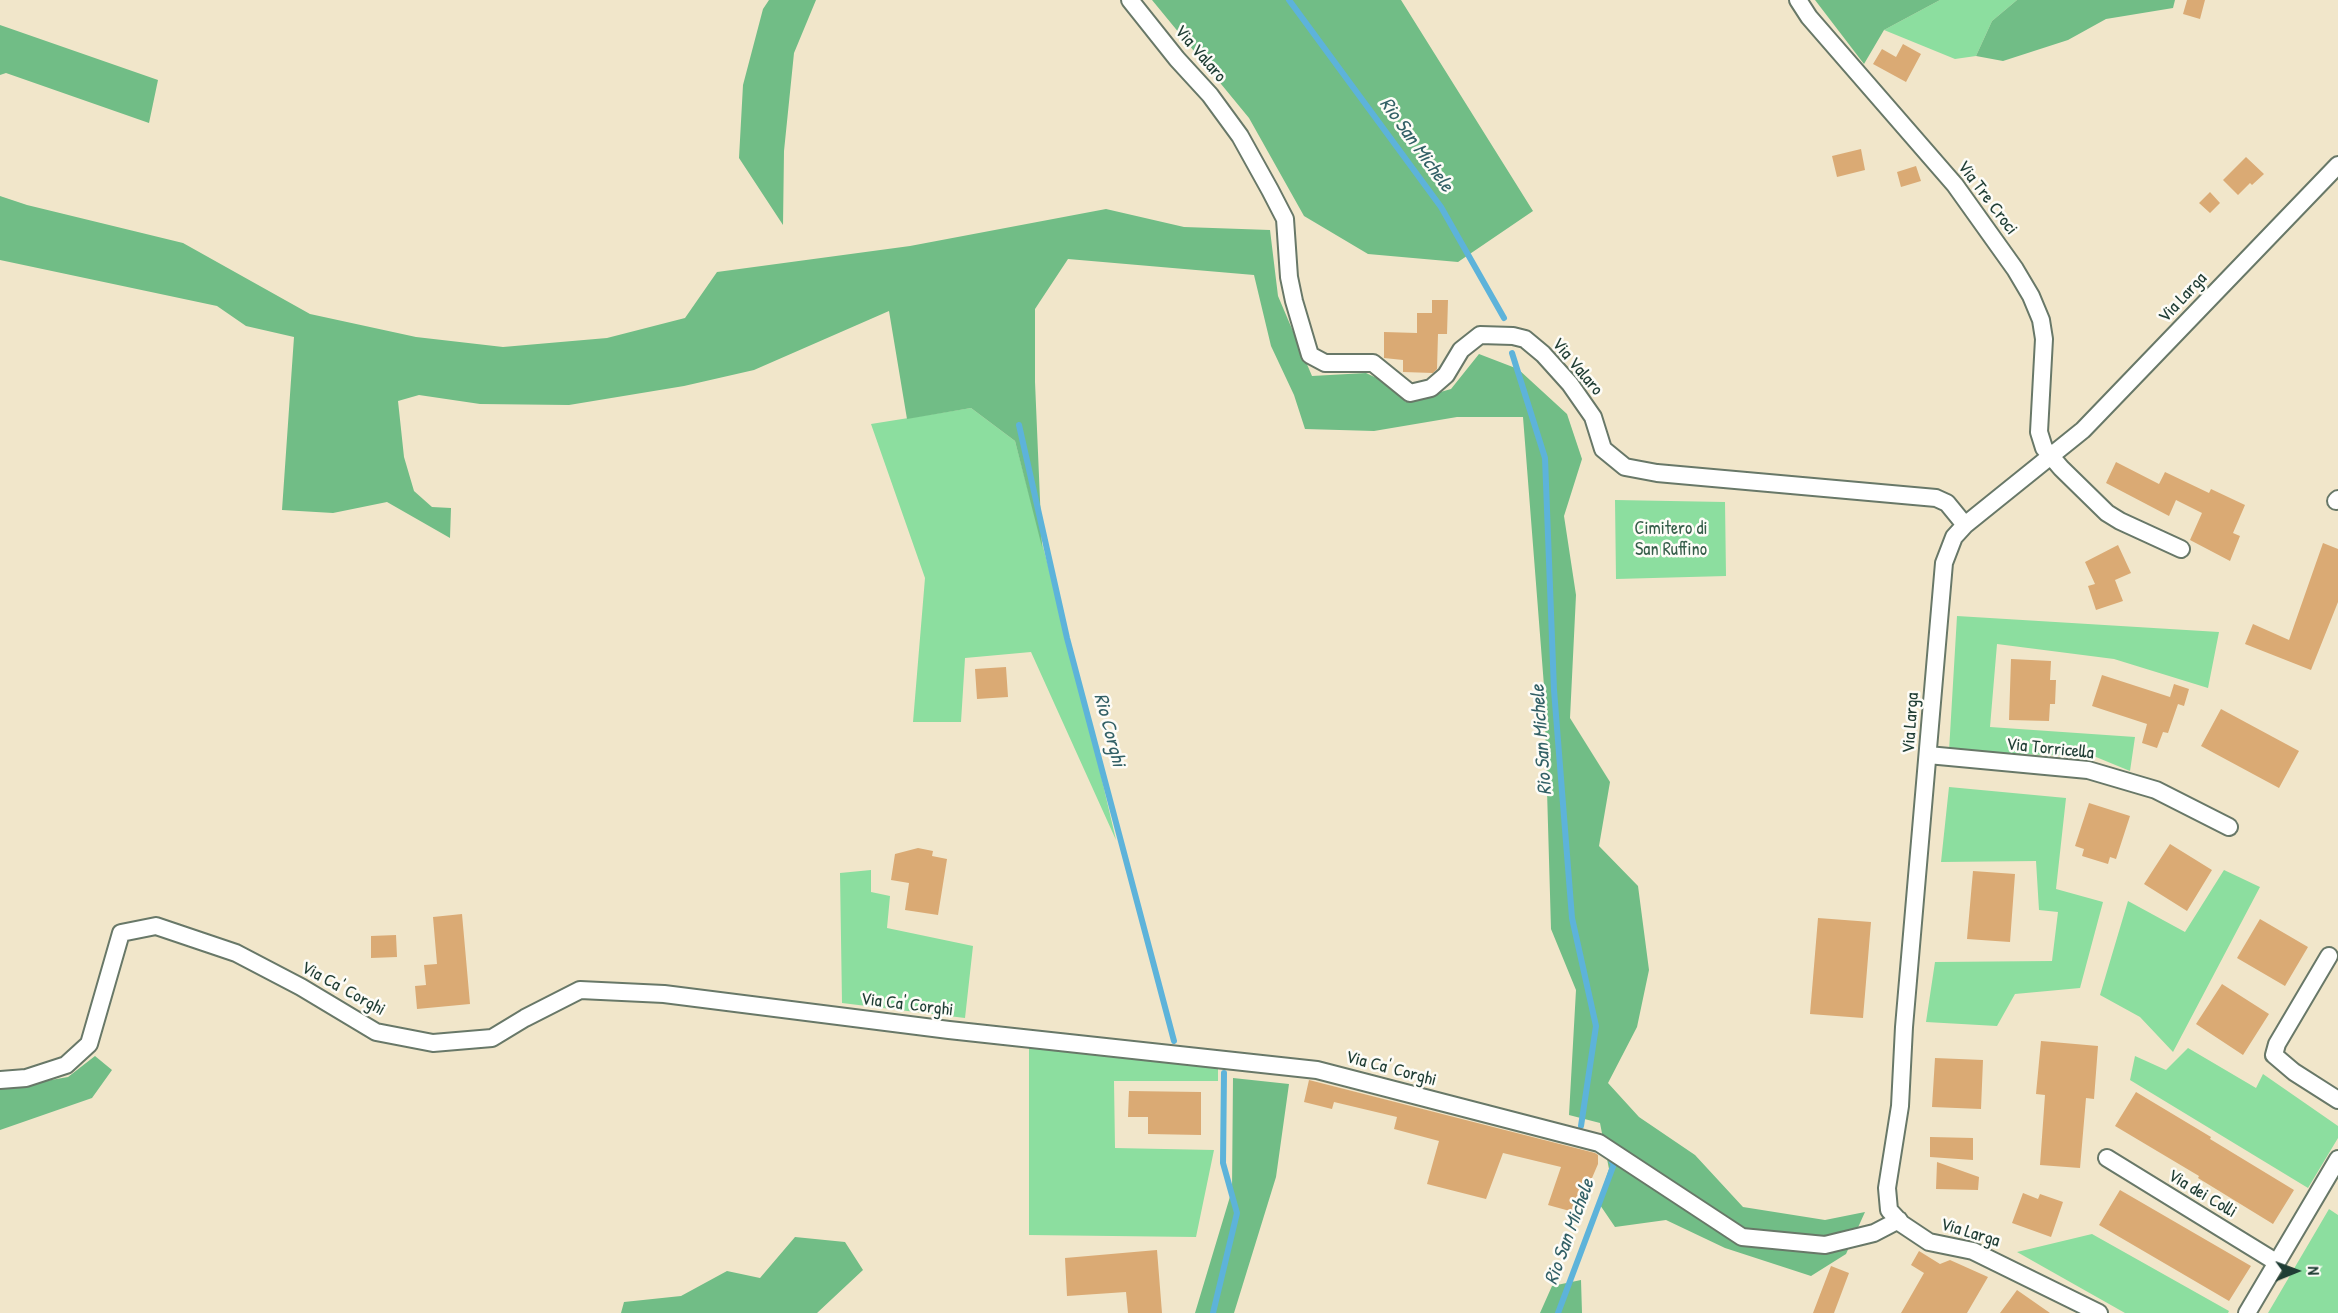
<!DOCTYPE html>
<html>
<head>
<meta charset="utf-8">
<style>
  body { margin:0 }
  #map { position:relative; width:2338px; height:1313px; overflow:hidden; background:#f1e6ca; font-family:"Patrick Hand",sans-serif }
  canvas { display:block }
  .north { position:absolute; left:2266px; top:1241px; width:60px; height:60px; -webkit-text-stroke:4px #fdfcf7; paint-order:stroke; rotate:89deg; font-size:16px; font-weight:700; line-height:24px; text-align:center; color:#1f3d34 }
  .north::after { content:''; display:block; margin:auto; width:21px; height:27px; background:#1f3d34; clip-path:polygon(50% 0,100% 100%,50% 72%,0 100%) }
</style>
</head>
<body>
<div id="map">
<canvas width="2338" height="1313"></canvas>
<div class="north">N</div>
</div>
<script>
const c = document.querySelector('canvas').getContext('2d');
c.lineJoin = 'round';
function paint(path, color) { c.fillStyle = color; c.fill(path, 'evenodd'); }
const shape = rows => new Path2D(rows.map(r => 'M' + r).join(''));
function strokePath(path, color, width, dash) { c.strokeStyle = color; c.lineWidth = width; c.lineCap = dash ? 'butt' : 'round'; c.setLineDash(dash || []); c.stroke(path); }
function label(font, color, halo, rows, align = 'center') {
  c.font = font + ' "Patrick Hand",sans-serif'; c.lineWidth = 5; c.setLineDash([]); c.textBaseline = 'middle'; c.strokeStyle = halo; c.fillStyle = color; for (const [text, x, y, turn = 0] of rows) {
    c.save(); c.translate(x, y); c.rotate((+turn || 0) * Math.PI / 180); c.textAlign = isNaN(turn) ? turn : align; if (halo) c.strokeText(text, 0, 0); c.fillText(text, 0, 0); c.restore();
  }
}
const green = shape([
  [1940,0,2017,0,1992,21,1976,56,1955,59,1884,30],
  [971,408,1015,441,1080,686,1116,840,1031,652,965,658,961,722,913,722,925,578,871,424],
  [1615,500,1725,502,1726,576,1616,579],
  [1957,616,2219,632,2208,688,2114,659,1997,644,1990,727,2135,737,2130,771,2096,757,1949,751],
  [1949,787,2066,798,2056,889,2103,902,2080,988,2015,994,1997,1026,1926,1022,1935,962,2052,961,2058,912,2039,910,2036,861,1941,862],
  [871,870,871,892,890,896,887,928,973,946,965,1018,842,1003,840,873],
  [2224,870,2260,887,2173,1052,2140,1017,2100,995,2128,901,2185,932],
  [1029,1048,1218,1066,1218,1081,1114,1081,1115,1148,1214,1150,1196,1237,1029,1235],
  [2188,1048,2256,1088,2263,1074,2338,1126,2338,1138,2308,1188,2130,1080,2135,1056,2166,1070],
  [2329,1209,2338,1215,2338,1313,2268,1313],
  [2092,1234,2229,1311,2228,1313,2125,1313,2017,1252]
]);
const forest = shape([
  [769,0,816,0,794,53,784,151,783,225,739,158,743,85,763,9],
  [1152,0,1401,0,1533,211,1458,262,1368,254,1304,216,1249,118],
  [1815,0,1940,0,1884,30,1864,64],
  [2017,0,2175,0,2173,8,2106,19,2068,40,2003,61,1976,56,1992,21],
  [0,25,158,80,149,123,6,73,0,75],
  [0,196,27,205,183,243,310,314,416,337,503,347,607,338,685,318,717,272,910,246,1106,209,1184,227,1270,230,1278,296,1312,376,1366,373,1383,381,1406,402,1451,389,1479,354,1518,369,1567,414,1582,459,1564,516,1576,595,1570,718,1610,782,1599,846,1638,886,1649,970,1637,1027,1608,1083,1639,1117,1695,1155,1743,1207,1825,1220,1865,1212,1846,1254,1811,1276,1725,1248,1666,1220,1615,1227,1598,1202,1609,1169,1600,1123,1569,1115,1576,990,1551,929,1544,686,1523,417,1457,417,1374,431,1305,429,1294,395,1271,346,1254,275,1068,259,1035,309,1035,382,1042,547,1015,441,971,408,907,419,889,311,754,370,684,386,569,405,480,404,419,395,398,401,404,457,414,491,432,507,451,508,450,538,387,502,333,513,282,510,294,337,246,326,217,306,0,260],
  [95,1056,112,1070,92,1098,0,1130,0,1089,68,1077],
  [1233,1078,1289,1084,1276,1177,1234,1313,1195,1313,1232,1190],
  [795,1237,845,1242,863,1270,817,1313,621,1313,624,1302,681,1296,727,1271,760,1278],
  [1581,1280,1582,1313,1540,1313,1552,1286]
]);
const stream = shape([
  [1289,0,1441,207,1504,318],
  [1512,353,1545,458,1554,690,1572,918,1596,1026,1581,1126],
  [1019,425,1067,638,1174,1041],
  [1213,1313,1237,1213,1223,1163,1224,1073],
  [1558,1313,1614,1164,1612,1162]
]);
const building = shape([
  [2187,0,2205,0,2200,19,2183,14],
  [1903,44,1921,54,1906,82,1873,64,1882,49,1896,57],
  [1861,149,1865,170,1837,177,1832,156],
  [2246,157,2264,174,2252,185,2250,183,2238,195,2223,180],
  [1916,166,1921,181,1901,187,1897,172],
  [2210,192,2220,203,2210,213,2199,203],
  [1432,300,1448,300,1447,334,1438,334,1437,369,1433,373,1403,372,1403,360,1384,358,1384,332,1417,333,1417,313,1432,313],
  [2116,462,2159,484,2165,472,2209,493,2211,489,2245,505,2233,533,2240,536,2230,561,2190,540,2202,513,2176,500,2169,516,2106,483],
  [2323,543,2338,549,2338,602,2311,670,2245,644,2253,624,2289,640],
  [2118,545,2131,573,2115,580,2123,601,2096,610,2088,586,2095,584,2085,562],
  [2011,659,2051,661,2050,680,2056,680,2055,704,2050,704,2049,721,2009,720],
  [1006,667,1008,697,977,699,975,669],
  [2102,675,2170,697,2174,684,2189,689,2184,706,2178,704,2168,733,2163,732,2157,748,2142,743,2147,724,2092,706],
  [2221,709,2299,751,2279,788,2201,746],
  [2089,803,2130,816,2116,859,2110,857,2108,864,2082,856,2084,849,2075,846],
  [2170,844,2212,870,2187,911,2144,884],
  [918,848,933,851,932,856,947,859,938,915,905,910,909,883,891,880,895,854],
  [1973,871,2015,874,2010,942,1967,939],
  [462,914,470,1004,417,1009,415,986,426,985,424,965,437,964,433,917],
  [1818,918,1871,922,1863,1018,1810,1014],
  [2260,919,2308,947,2285,986,2237,958],
  [396,935,397,957,371,958,371,936],
  [2222,984,2269,1014,2243,1055,2196,1024],
  [2041,1041,2098,1046,2094,1099,2086,1098,2080,1168,2040,1165,2045,1095,2036,1094],
  [1935,1058,1983,1060,1981,1109,1932,1107],
  [1309,1080,1595,1153,1598,1155,1598,1164,1577,1213,1548,1205,1561,1167,1503,1153,1486,1199,1427,1184,1439,1141,1394,1129,1397,1117,1334,1102,1332,1109,1304,1102],
  [1129,1091,1201,1092,1201,1135,1148,1134,1148,1117,1128,1117],
  [2136,1092,2211,1137,2210,1139,2294,1190,2273,1224,2198,1178,2199,1176,2115,1126],
  [1930,1137,1973,1138,1973,1160,1930,1157],
  [1937,1162,1979,1177,1978,1190,1936,1189],
  [2120,1190,2251,1266,2229,1301,2099,1225],
  [2023,1193,2038,1199,2040,1194,2063,1202,2051,1237,2012,1223],
  [1157,1250,1162,1313,1128,1313,1126,1292,1067,1296,1065,1258],
  [1919,1251,1940,1264,1950,1260,1988,1277,1967,1313,1901,1313,1924,1273,1911,1265],
  [1831,1266,1849,1273,1834,1313,1813,1313],
  [2017,1290,2050,1313,2000,1313]
]);
const street = shape([
  [1130,0,1177,59,1210,95,1240,136,1270,190,1285,219,1289,277,1294,301,1310,355,1325,363,1373,363,1410,393,1431,388,1446,375,1461,350,1480,335,1513,336,1525,339,1543,354,1570,384,1593,417,1603,449,1625,467,1657,473,1936,498,1947,503,1965,525],
  [1798,0,1809,17,1955,185,2015,269,2031,296,2041,320,2044,339,2039,432,2044,448,2061,468,2107,513,2120,521,2181,549],
  [2336,501,2338,499],
  [1928,755,2088,770,2156,790,2229,827],
  [2329,956,2277,1044,2274,1055,2294,1072,2338,1100],
  [0,1080,26,1078,66,1065,89,1044,121,933,156,926,236,953,301,987,376,1032,433,1043,492,1038,525,1018,580,990,664,994,949,1030,1317,1070,1599,1143,1742,1237,1825,1245,1874,1233,1899,1220],
  [2107,1158,2276,1262],
  [2099,1313,1973,1251,1929,1242,1902,1224,1889,1210,1887,1188,1900,1106,1904,1027,1944,563,1954,537,1965,525,2083,430,2338,165],
  [2247,1313,2338,1159]
]);
const streetNames = [
  ["Via Valaro",1200,54,49],
  ["Via Tre Croci",1987,198,53],
  ["Via Larga",2183,298,-47],
  ["Via Valaro",1577,367,50],
  ["Via Larga",1911,723,-86],
  ["Via Torricella",2050,749,6],
  ["Via Ca' Corghi",343,989,29],
  ["Via Ca' Corghi",907,1005,7],
  ["Via Ca' Corghi",1391,1069,15],
  ["Via dei Colli",2202,1194,31],
  ["Via Larga",1970,1233,17]
];
const parkNames = [
  ["Cimitero di",1671,529],
  ["San Ruffino",1671,550]
];
const waterNames = [
  ["Rio San Michele",1416,145,54],
  ["Rio Corghi",1109,730,75],
  ["Rio San Michele",1542,740,-94],
  ["Rio San Michele",1570,1232,-70]
];
paint(green, '#8cde9f');
paint(forest, '#71bd86');
strokePath(stream, '#5db3da', 6);
paint(building, '#daaa74');
strokePath(street, '#687868', 20);
strokePath(street, '#fff', 16);
label('18px', '#1f3d34', '#fdfcf7', streetNames);
label('18px', '#355d49', '#fdfcf7', parkNames);
label('italic 20px', '#326066', '#fdfcf7', waterNames);
</script>
</body>
</html>
